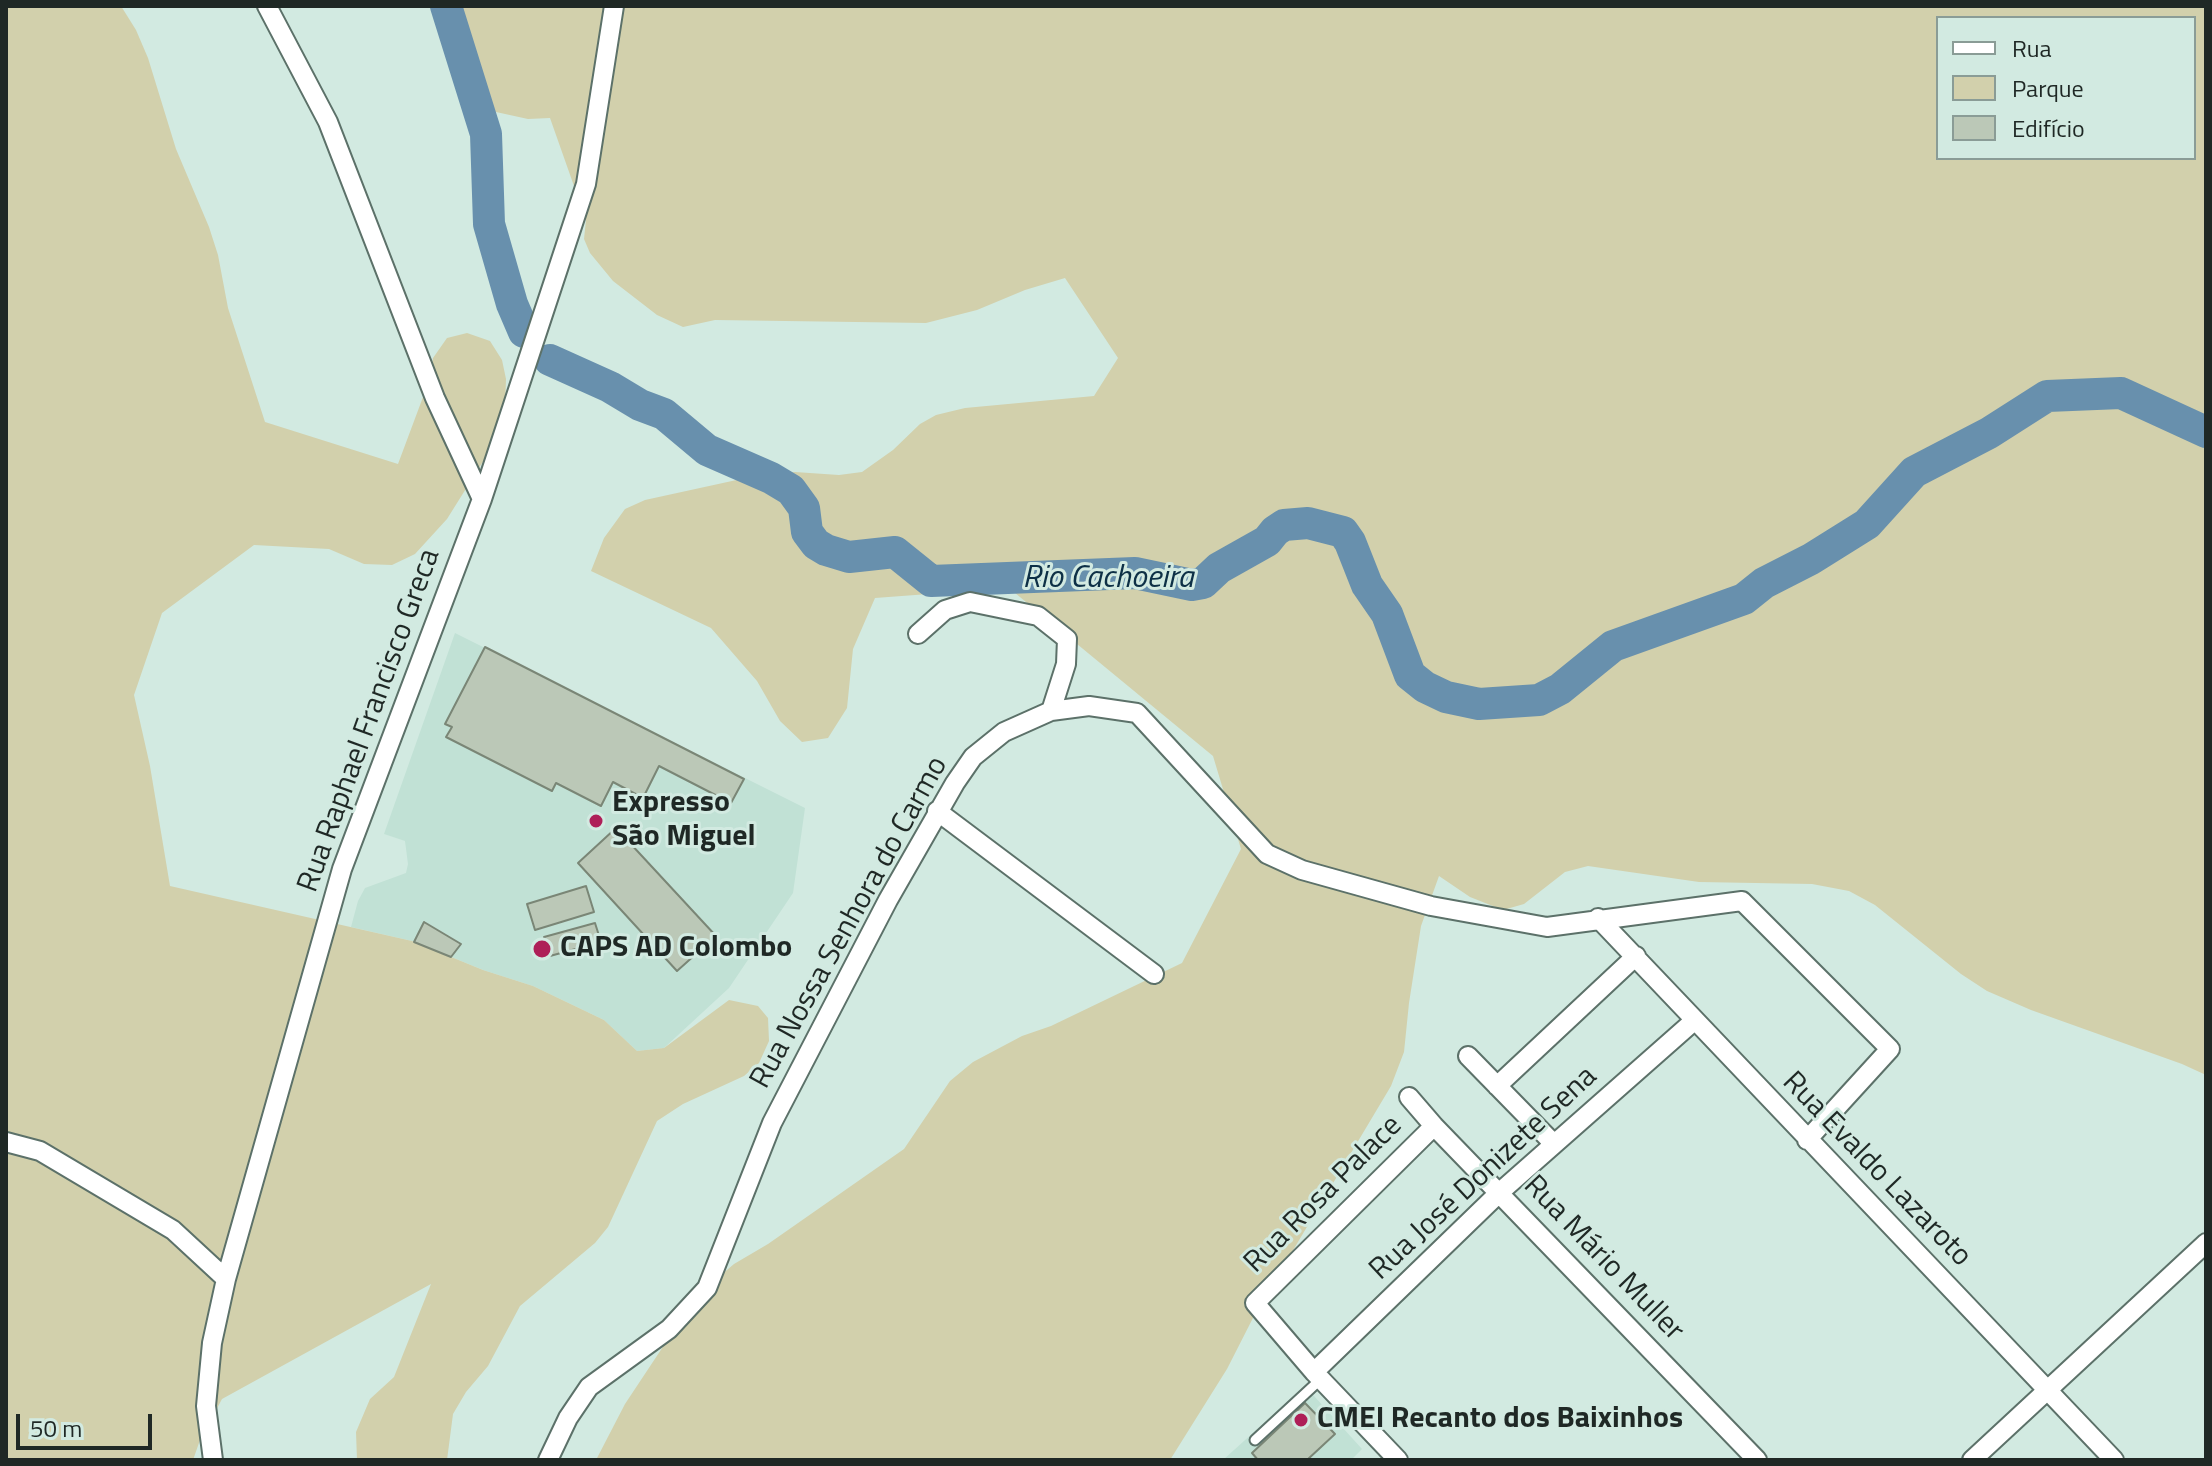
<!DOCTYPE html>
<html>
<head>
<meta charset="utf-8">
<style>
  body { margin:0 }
  #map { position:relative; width:2212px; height:1466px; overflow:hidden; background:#d2eae1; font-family:"Titillium Web",sans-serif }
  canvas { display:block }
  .frame { position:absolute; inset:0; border:8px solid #1f2825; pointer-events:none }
  .legend { position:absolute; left:1936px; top:16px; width:260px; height:144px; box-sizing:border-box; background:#d2eae1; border:2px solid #8a9c96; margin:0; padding:10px 14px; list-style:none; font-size:24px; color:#1f2825 }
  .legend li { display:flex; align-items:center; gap:16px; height:40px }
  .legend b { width:40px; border:2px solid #8a9c96 }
  .scale { position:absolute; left:16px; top:1414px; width:136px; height:36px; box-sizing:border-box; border:4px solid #1f2825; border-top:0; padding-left:10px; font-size:24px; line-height:28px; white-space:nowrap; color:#1f2825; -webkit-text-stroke:6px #d2eae1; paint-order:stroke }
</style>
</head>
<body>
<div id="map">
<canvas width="2212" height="1466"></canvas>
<div class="frame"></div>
<ul class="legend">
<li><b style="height:10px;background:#fff"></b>Rua</li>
<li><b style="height:22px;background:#d2d0ac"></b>Parque</li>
<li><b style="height:22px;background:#bbc8b7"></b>Edifício</li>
</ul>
<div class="scale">50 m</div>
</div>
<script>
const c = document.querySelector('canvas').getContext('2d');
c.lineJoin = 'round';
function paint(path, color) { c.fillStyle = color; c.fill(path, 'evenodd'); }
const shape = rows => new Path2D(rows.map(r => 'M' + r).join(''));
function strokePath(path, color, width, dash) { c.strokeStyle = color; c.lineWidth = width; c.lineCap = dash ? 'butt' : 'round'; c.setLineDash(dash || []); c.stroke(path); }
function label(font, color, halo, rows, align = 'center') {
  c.font = font + ' "Titillium Web",sans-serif'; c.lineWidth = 6; c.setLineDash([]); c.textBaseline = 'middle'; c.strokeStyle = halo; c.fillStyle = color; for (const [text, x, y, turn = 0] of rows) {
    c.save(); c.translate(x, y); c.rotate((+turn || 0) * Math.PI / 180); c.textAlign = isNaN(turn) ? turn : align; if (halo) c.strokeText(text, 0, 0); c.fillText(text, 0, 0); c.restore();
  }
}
const built = shape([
  [455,633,805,808,793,893,729,988,664,1048,637,1051,604,1020,533,986,483,970,412,941,351,927,358,901,365,888,406,873,408,864,405,841,384,834],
  [1305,1386,1362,1449,1351,1460,1224,1459]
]);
const green = shape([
  [6,6,121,6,136,30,148,58,176,149,209,227,218,255,228,308,265,422,398,464,429,381,433,358,447,338,467,333,490,341,502,360,506,379,505,408,489,452,447,519,415,554,392,565,364,564,329,549,254,545,162,613,134,695,150,766,170,886,412,941,483,970,533,986,604,1020,637,1051,664,1048,729,1000,758,1006,768,1018,769,1041,759,1063,744,1076,683,1104,657,1121,608,1227,595,1243,520,1306,488,1366,466,1392,453,1414,447,1460,357,1460,356,1432,370,1399,394,1377,431,1284,222,1399,200,1440,193,1460,6,1460],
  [429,6,2206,6,2206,1075,2182,1064,2031,1010,1987,991,1961,974,1875,905,1849,891,1812,884,1699,882,1588,866,1565,872,1524,904,1503,910,1470,897,1439,876,1421,926,1409,1003,1404,1052,1391,1086,1255,1314,1227,1369,1170,1460,596,1460,625,1404,688,1309,707,1287,734,1264,768,1244,904,1149,950,1081,973,1062,1022,1036,1051,1026,1182,963,1241,849,1213,756,1009,588,875,598,853,649,847,708,828,738,802,742,780,721,757,681,711,628,591,571,604,538,625,509,645,500,764,474,795,472,839,475,862,472,893,450,920,424,936,415,965,408,1094,396,1118,358,1065,278,1025,290,977,310,926,323,715,320,683,327,657,315,613,281,590,253,584,239,586,220,550,118,528,119,496,112,482,105,463,87,447,56,435,17],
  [1938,18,2194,18,2194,158,1938,158]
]);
const river = shape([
  [446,6,486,134,489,224,512,304,524,332],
  [550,360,610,387,640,405,664,414,707,450,771,478,791,490,804,508,807,532,816,544,826,550,849,557,895,552,931,581,1135,573,1192,585,1203,583,1219,568,1267,541,1275,531,1284,525,1308,523,1343,532,1350,542,1367,585,1387,614,1410,675,1425,687,1446,697,1479,704,1539,700,1560,689,1613,646,1744,599,1764,583,1811,559,1867,524,1914,472,1989,433,2047,396,2121,393,2206,432]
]);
const building = shape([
  [485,647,744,779,731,803,659,766,643,798,613,782,601,806,556,783,552,791,446,737,452,727,445,724,485,647],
  [616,828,716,936,677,971,578,863,616,828],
  [586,886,594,912,535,930,527,904,586,886],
  [424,922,461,944,451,957,414,942,424,922],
  [595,923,601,942,550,956,544,937,595,923],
  [1305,1403,1335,1434,1307,1460,1258,1460,1252,1453,1305,1403]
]);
const lane = shape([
  [1255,1440,1321,1379]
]);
const street = shape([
  [267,6,328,122,435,398,482,499],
  [918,634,945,610,970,602,1038,616,1067,639,1066,664,1051,711],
  [937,811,1154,974],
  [1598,918,2114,1460],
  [1468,1056,1554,1144],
  [1497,1086,1636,956],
  [1409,1097,1434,1126,1757,1460],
  [6,1142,40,1151,173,1230,226,1279],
  [1314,1372,1500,1192,1695,1020],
  [213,1460,206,1406,212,1343,226,1279,342,869,482,499,586,184,614,6],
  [548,1460,568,1418,589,1387,669,1329,707,1288,772,1123,888,900,955,783,973,757,1004,732,1051,711,1089,706,1137,713,1267,854,1302,870,1431,906,1547,927,1742,901,1890,1049,1807,1140],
  [1398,1460,1314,1372,1255,1303,1434,1126],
  [1972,1460,2206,1243]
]);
const markers = [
  [596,821,8,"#ae1f58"],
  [542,949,10,"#ae1f58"],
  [1301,1420,8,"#ae1f58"]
];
const streetNames = [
  ["Rua Raphael Francisco Greca",370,721,-70],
  ["Rua Nossa Senhora do Carmo",850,923,-61],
  ["Rua Evaldo Lazaroto",1876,1170,46],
  ["Rua José Donizete Sena",1484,1174,-43],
  ["Rua Rosa Palace",1324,1195,-45],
  ["Rua Mário Muller",1603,1259,46]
];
const poiNames = [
  ["Expresso",612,804],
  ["São Miguel",612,838],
  ["CAPS AD Colombo",560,949],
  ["CMEI Recanto dos Baixinhos",1317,1420]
];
const waterNames = [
  ["Rio Cachoeira",1108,579]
];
paint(built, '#c1e1d5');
paint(green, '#d2d0ac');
strokePath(river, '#6890ad', 32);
paint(building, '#bbc8b7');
strokePath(building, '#7a8676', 2);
strokePath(lane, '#5c7169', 13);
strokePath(street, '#5c7169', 22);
strokePath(lane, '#fff', 9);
strokePath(street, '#fff', 18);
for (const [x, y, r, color] of markers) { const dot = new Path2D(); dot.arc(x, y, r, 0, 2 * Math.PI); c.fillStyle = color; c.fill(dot); strokePath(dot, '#d2eae1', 3); }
label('30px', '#1f2825', '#d2eae1', streetNames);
label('bold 30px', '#1f2825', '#d2eae1', poiNames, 'left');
label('italic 32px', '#0d3046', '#d2eae1', waterNames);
</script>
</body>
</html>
